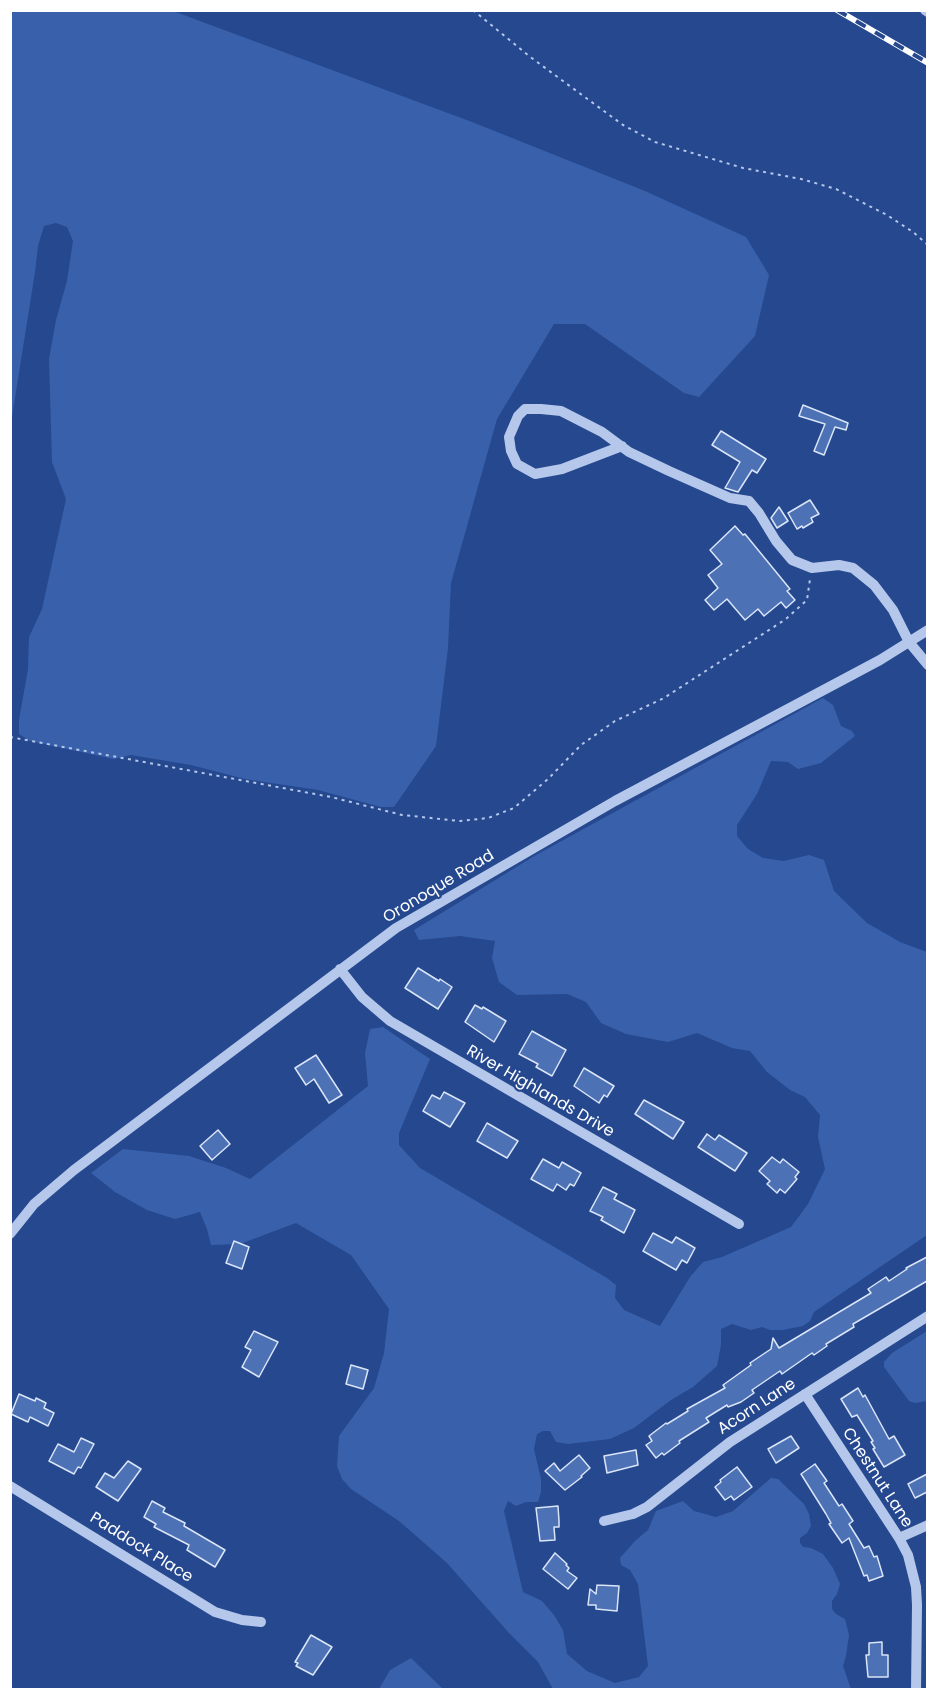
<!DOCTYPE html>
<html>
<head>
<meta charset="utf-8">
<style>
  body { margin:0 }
  #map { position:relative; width:938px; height:1700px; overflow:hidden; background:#25488f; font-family:Poppins,sans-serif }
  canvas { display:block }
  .frame { position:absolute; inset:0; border:12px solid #fff; pointer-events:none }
</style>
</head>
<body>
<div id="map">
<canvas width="938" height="1700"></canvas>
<div class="frame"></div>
</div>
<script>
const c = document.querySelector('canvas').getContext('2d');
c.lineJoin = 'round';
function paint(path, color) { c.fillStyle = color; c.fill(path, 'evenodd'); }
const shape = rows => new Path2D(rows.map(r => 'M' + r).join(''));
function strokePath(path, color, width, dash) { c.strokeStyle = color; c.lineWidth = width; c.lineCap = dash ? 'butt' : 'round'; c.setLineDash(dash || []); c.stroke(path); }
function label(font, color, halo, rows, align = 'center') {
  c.font = font + ' Poppins,sans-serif'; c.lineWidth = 4.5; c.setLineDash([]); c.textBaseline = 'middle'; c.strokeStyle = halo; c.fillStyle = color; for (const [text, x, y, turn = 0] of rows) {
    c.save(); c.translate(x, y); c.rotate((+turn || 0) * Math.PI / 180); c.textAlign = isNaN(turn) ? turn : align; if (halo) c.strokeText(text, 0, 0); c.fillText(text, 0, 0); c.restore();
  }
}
const green = shape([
  [11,10,173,11,472,122,645,191,746,237,769,275,755,336,699,397,684,393,585,324,554,324,497,419,451,583,448,648,436,746,394,807,381,807,318,790,245,779,191,765,131,755,114,759,30,741,19,734,19,720,28,669,29,637,42,609,66,499,52,462,49,359,56,320,67,281,73,241,67,227,56,223,44,226,38,246,35,272,11,423],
  [823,698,833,705,841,726,852,731,855,736,821,763,798,769,788,762,771,761,757,794,737,825,737,836,748,849,763,858,784,861,809,855,824,860,834,891,867,923,900,942,927,952,927,1235,814,1312,810,1321,803,1326,782,1330,770,1330,762,1327,751,1330,732,1324,721,1329,721,1345,717,1366,693,1387,671,1400,634,1428,610,1439,568,1444,556,1442,550,1431,543,1431,537,1434,534,1449,541,1479,541,1492,538,1502,526,1502,516,1506,508,1501,504,1511,523,1592,542,1601,554,1615,563,1630,567,1654,587,1671,615,1683,639,1677,648,1666,638,1584,630,1570,621,1565,620,1558,635,1541,648,1530,656,1511,683,1501,694,1511,716,1517,733,1511,771,1478,778,1479,804,1504,809,1514,811,1526,807,1533,800,1538,800,1543,803,1547,811,1548,823,1554,833,1568,840,1584,837,1594,832,1601,832,1609,836,1614,845,1619,849,1635,846,1656,843,1666,851,1689,553,1689,538,1662,509,1633,447,1563,399,1521,351,1489,342,1479,337,1466,339,1436,374,1388,384,1353,389,1309,351,1255,296,1223,240,1244,211,1245,207,1229,200,1212,175,1219,147,1210,115,1192,91,1173,123,1149,189,1156,226,1168,250,1179,368,1086,365,1053,370,1029,383,1027,430,1059,399,1133,399,1145,420,1168,607,1278,616,1285,615,1298,624,1310,660,1326,690,1277,703,1262,722,1257,791,1227,808,1204,825,1169,818,1137,820,1115,805,1097,790,1090,767,1072,750,1051,732,1048,697,1033,668,1042,626,1034,601,1023,586,1002,567,994,517,995,499,982,492,958,495,941,460,936,419,940,414,930,536,855],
  [927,1331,927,1401,915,1403,909,1401,884,1367,884,1362,892,1353],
  [411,1658,443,1689,379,1689,390,1670]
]);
const building = shape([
  [803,405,848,423,846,430,835,427,824,455,814,451,825,424,799,416,803,405],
  [721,431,766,459,757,473,752,470,738,492,725,488,740,462,712,445,721,431],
  [810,500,819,514,811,518,813,522,803,528,802,526,797,529,788,513,810,500],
  [779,507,788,521,777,528,771,518,779,507],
  [735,526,743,535,745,534,790,589,787,591,795,600,786,608,781,602,764,616,758,609,745,620,727,599,714,610,705,600,718,588,708,575,722,564,710,550,735,526],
  [418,968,439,981,440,979,452,987,438,1009,405,988,418,968],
  [475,1005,482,1009,483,1007,506,1021,494,1042,465,1022,475,1005],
  [532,1031,566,1050,552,1076,536,1067,538,1064,519,1054,532,1031],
  [316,1055,342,1095,329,1103,314,1079,306,1085,295,1068,316,1055],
  [584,1068,614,1086,607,1097,604,1095,599,1103,574,1086,584,1068],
  [444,1092,465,1103,450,1127,423,1111,432,1095,440,1099,444,1092],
  [644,1100,684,1122,673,1139,635,1114,644,1100],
  [487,1123,518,1141,507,1158,477,1141,487,1123],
  [218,1130,230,1144,212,1160,200,1146,218,1130],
  [707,1134,715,1140,719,1135,747,1153,735,1171,698,1147,707,1134],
  [772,1157,780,1163,783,1159,799,1172,795,1177,797,1179,785,1193,780,1189,777,1193,767,1184,770,1181,759,1171,772,1157],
  [543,1159,559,1168,562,1162,581,1173,574,1186,570,1184,566,1190,557,1184,553,1191,531,1179,543,1159],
  [603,1187,617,1194,614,1199,635,1210,624,1233,601,1220,603,1217,590,1211,603,1187],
  [653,1233,672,1243,676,1237,695,1248,687,1263,682,1260,676,1270,643,1251,653,1233],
  [234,1241,249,1247,242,1269,226,1263,234,1241],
  [927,1257,927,1281,853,1324,854,1327,826,1344,827,1346,814,1355,812,1353,782,1374,780,1371,752,1390,754,1393,741,1402,728,1407,727,1405,706,1418,709,1422,679,1441,680,1443,664,1455,662,1453,656,1458,646,1445,652,1441,649,1436,666,1423,667,1424,688,1411,687,1409,725,1388,723,1385,751,1365,750,1363,771,1349,773,1338,779,1348,871,1293,868,1289,886,1277,889,1281,907,1269,906,1268,927,1257],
  [254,1331,278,1342,259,1377,242,1367,251,1350,245,1347,254,1331],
  [351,1365,368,1370,363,1389,346,1384,351,1365],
  [858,1388,863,1397,865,1395,889,1439,894,1436,905,1455,884,1467,873,1449,875,1448,871,1442,873,1441,857,1415,852,1417,841,1399,858,1388],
  [19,1394,35,1401,36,1398,46,1403,44,1408,54,1413,48,1426,30,1417,28,1422,11,1414,19,1394],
  [791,1436,799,1448,776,1463,768,1449,791,1436],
  [81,1438,94,1444,81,1468,78,1467,74,1474,49,1461,58,1444,74,1452,81,1438],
  [636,1450,638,1465,607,1473,604,1456,636,1450],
  [579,1455,590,1468,581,1476,582,1477,565,1490,545,1471,554,1463,560,1471,579,1455],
  [128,1461,141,1469,118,1501,96,1487,105,1473,114,1478,128,1461],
  [815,1464,827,1481,824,1483,839,1506,842,1504,853,1521,849,1524,864,1548,869,1546,874,1557,877,1556,883,1576,869,1581,867,1575,864,1576,849,1538,842,1543,829,1524,831,1523,826,1514,801,1474,815,1464],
  [737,1467,752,1487,734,1500,731,1496,725,1500,715,1487,721,1482,720,1480,737,1467],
  [927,1474,927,1492,915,1498,908,1484,927,1474],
  [152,1501,165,1508,163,1512,185,1523,184,1526,225,1550,215,1567,187,1550,189,1545,154,1527,156,1524,144,1517,152,1501],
  [558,1506,559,1521,559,1527,554,1527,555,1540,540,1541,536,1508,558,1506],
  [555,1553,567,1564,566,1565,569,1568,567,1571,577,1578,568,1589,543,1569,555,1553],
  [597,1585,619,1586,617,1611,596,1609,596,1605,588,1605,590,1589,596,1594,597,1585],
  [311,1635,332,1647,313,1675,296,1666,298,1663,295,1662,311,1635],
  [882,1642,882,1655,888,1655,888,1677,868,1677,866,1655,869,1655,869,1643,882,1642]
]);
const path = shape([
  [473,10,529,56,582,95,623,125,655,142,743,168,801,179,836,189,887,215,913,232,928,245],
  [10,737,331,797,402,815,460,821,488,818,514,808,548,779,581,745,615,721,664,698,786,619,807,600,810,579]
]);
const minor = shape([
  [925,10,928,12],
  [622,446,562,469,535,474,517,464,511,451,509,437,518,416,525,409,541,409,561,411,602,432,629,452,669,471,730,498,749,501,759,513,776,541,792,560,812,568,839,565,853,568,874,585,893,610,909,642,928,665],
  [340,969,362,997,390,1021,739,1224],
  [10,1234,34,1204,74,1170,396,928,615,801,880,660,928,630],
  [805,1394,899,1538,908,1555,916,1587,917,1605,916,1690],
  [10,1486,215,1612,242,1620,261,1622],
  [604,1521,633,1514,647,1507,730,1442,928,1316],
  [899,1538,928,1525]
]);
const rail = shape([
  [837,10,928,63]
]);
const streetNames = [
  ["Oronoque Road",439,887,-31],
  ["River Highlands Drive",540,1092,30],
  ["Acorn Lane",757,1407,-33],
  ["Chestnut Lane",877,1478,57],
  ["Paddock Place",141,1548,32]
];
paint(green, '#3961ab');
paint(building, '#4d71b5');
strokePath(building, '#dae5f8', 1.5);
strokePath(path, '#b5c8eb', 2, [3, 4.5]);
strokePath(minor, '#b5c8eb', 10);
strokePath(rail, '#fff', 6);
strokePath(rail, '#25488f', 4, [11]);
label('16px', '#fff', '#25488f', streetNames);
</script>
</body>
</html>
